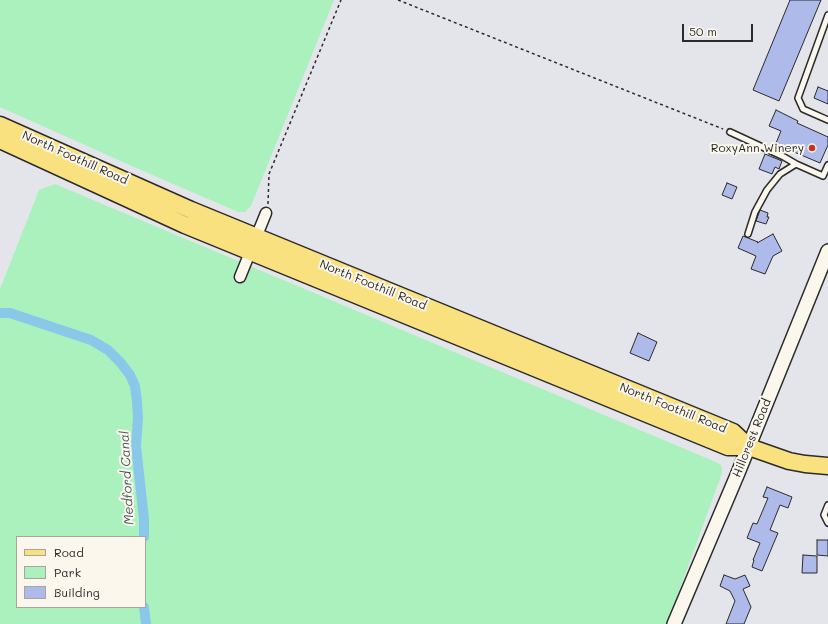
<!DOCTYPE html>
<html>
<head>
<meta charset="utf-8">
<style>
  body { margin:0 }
  #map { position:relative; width:828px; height:624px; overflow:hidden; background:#e4e5eb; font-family:Mali,sans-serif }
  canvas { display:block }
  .legend { position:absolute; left:16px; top:536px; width:130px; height:72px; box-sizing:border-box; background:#fbf7ec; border:1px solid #a8a59f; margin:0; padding:5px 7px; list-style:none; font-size:12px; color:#2b2b2b }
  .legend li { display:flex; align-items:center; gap:8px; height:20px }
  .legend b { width:20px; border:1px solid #a8a59f }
  .scale { position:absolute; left:682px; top:24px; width:71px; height:18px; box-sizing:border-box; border:2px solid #2b2b2b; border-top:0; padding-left:5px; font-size:12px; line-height:14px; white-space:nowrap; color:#2b2b2b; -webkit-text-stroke:3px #fbf7ec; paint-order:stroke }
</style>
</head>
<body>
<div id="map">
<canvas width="828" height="624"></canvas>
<ul class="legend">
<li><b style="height:5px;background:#fae180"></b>Road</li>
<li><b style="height:11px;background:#abf1bd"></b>Park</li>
<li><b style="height:11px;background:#aebaea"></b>Building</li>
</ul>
<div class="scale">50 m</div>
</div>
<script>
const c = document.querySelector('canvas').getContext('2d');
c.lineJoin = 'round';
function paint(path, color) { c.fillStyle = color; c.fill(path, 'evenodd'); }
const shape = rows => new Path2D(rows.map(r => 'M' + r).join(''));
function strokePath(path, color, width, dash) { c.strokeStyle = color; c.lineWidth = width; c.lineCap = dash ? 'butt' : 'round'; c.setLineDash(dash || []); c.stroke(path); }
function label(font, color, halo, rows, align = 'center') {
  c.font = font + ' Mali,sans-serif'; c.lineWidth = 4; c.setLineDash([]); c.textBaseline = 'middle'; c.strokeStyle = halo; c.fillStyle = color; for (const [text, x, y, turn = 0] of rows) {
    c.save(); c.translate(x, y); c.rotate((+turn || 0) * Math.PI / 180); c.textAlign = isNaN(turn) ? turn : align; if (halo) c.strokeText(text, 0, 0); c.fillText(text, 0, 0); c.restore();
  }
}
const green = shape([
  [0,0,334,0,251,206,245,212,238,212,134,167,0,107],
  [55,184,716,462,721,465,722,470,721,476,667,624,0,624,0,289,39,190],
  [17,537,145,537,145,607,17,607]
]);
const canal = shape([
  [0,313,10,313,91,340,108,350,121,363,130,375,135,386,137,402,138,418,136,446,144,519,144,537],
  [144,607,146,624]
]);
const building = shape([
  [790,0,821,0,779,101,753,90,790,0],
  [818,87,828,91,828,104,814,98,818,87],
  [776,110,798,121,797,123,828,137,828,145,820,163,787,149,785,153,774,148,781,131,769,126,776,110],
  [765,154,782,161,779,169,775,167,772,174,759,169,765,154],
  [727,183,737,187,732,199,722,195,727,183],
  [760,210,768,213,767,217,769,217,766,224,756,221,760,210],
  [773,234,782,251,773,256,765,274,751,269,756,256,738,248,743,236,758,242,757,243,773,234],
  [638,333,657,342,649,361,630,353,638,333],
  [767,487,792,497,788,508,780,505,770,530,778,533,762,571,752,567,754,560,753,560,760,543,747,538,753,523,757,524,768,498,763,497,767,487],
  [817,540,828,540,828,556,817,555,817,540],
  [803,555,817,556,817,573,802,573,803,555],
  [724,575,735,579,745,575,750,586,743,589,751,607,744,624,726,624,735,601,730,591,720,586,724,575]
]);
const path = shape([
  [398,0,723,129],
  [268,204,269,174,341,0]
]);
const service = shape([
  [828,15,798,98,803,109,828,120],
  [730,132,784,157,796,164],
  [748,234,755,212,767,190,780,174,796,164,823,176,828,165],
  [828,505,824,515,828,523]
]);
const minor = shape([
  [240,277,266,213]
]);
const tertiary = shape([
  [674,624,738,473,828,251]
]);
const primary = shape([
  [0,125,191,210,733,432,749,447],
  [0,140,185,225,728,447,749,447,789,461,805,464,828,466]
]);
const markers = [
  [812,148,4,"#c8321e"]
];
const poiNames = [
  ["RoxyAnn Winery",804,148]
];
const streetNames = [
  ["North Foothill Road",75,158,24],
  ["North Foothill Road",373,285,22],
  ["North Foothill Road",673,408,22],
  ["Hillcrest Road",752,438,-68]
];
const waterNames = [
  ["Medford Canal",127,478,-93]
];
paint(green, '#abf1bd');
strokePath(canal, '#8ac8ea', 10);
paint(building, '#aebaea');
strokePath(building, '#2b2b2b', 1);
strokePath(service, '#2b2b2b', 8);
strokePath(minor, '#2b2b2b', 13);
strokePath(tertiary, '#2b2b2b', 16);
strokePath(primary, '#2b2b2b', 19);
strokePath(path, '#2b2b2b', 1.5, [3, 3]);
strokePath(service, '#fbf7ec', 5);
strokePath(minor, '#fbf7ec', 10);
strokePath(tertiary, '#fbf7ec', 13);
strokePath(primary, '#fae180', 16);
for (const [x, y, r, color] of markers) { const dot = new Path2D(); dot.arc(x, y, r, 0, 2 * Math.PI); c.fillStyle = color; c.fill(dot); strokePath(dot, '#fbf7ec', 1.5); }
label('12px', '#2b2b2b', '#fbf7ec', poiNames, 'right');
label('12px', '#2b2b2b', '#fbf7ec', streetNames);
label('italic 13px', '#485a64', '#fbf7ec', waterNames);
</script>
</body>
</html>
